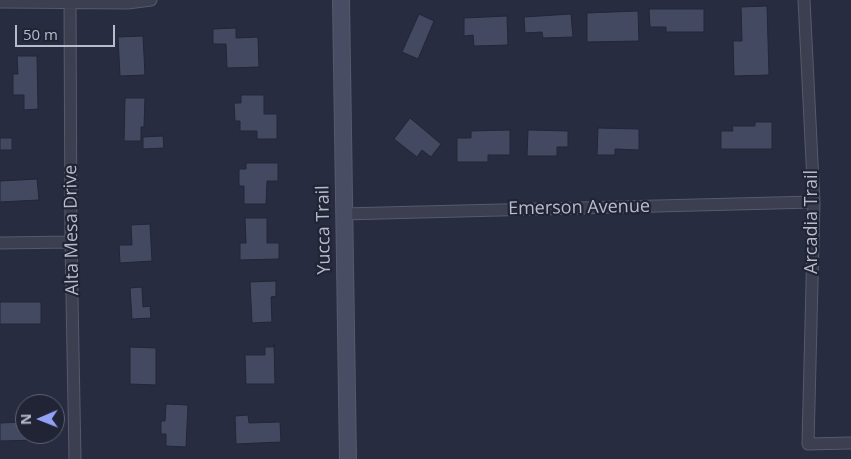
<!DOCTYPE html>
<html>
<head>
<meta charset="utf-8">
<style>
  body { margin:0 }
  #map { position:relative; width:851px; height:459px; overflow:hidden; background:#272c40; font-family:"Open Sans",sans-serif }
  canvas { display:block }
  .north { position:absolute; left:15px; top:394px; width:50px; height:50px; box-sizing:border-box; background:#202435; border:1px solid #5d6071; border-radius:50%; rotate:269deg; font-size:14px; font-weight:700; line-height:20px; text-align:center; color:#b8bbca }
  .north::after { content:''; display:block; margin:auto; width:18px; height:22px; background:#92a2f5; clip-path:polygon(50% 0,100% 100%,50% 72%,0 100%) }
  .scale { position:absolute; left:15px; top:25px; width:100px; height:22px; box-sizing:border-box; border:2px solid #b8bbca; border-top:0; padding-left:6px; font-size:15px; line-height:18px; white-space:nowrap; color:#b8bbca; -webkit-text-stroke:4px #202435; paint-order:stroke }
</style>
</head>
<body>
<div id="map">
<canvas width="851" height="459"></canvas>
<div class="north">N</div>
<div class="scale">50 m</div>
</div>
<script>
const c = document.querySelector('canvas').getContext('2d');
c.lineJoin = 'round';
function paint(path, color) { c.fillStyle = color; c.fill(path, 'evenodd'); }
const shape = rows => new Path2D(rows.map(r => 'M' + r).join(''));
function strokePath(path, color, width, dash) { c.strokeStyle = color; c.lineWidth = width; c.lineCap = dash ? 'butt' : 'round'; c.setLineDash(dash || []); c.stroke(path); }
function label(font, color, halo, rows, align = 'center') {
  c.font = font + ' "Open Sans",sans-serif'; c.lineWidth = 4.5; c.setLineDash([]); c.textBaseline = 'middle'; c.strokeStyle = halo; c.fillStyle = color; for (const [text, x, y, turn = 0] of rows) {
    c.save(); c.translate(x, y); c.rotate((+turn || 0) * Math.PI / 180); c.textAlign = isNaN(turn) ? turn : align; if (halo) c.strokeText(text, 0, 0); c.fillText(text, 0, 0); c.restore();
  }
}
const building = shape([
  [767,6,769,75,734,76,733,41,742,41,741,7,767,6],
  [649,9,704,9,704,32,666,32,666,27,650,27,649,9],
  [638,11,639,41,587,42,587,13,638,11],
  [419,14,434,21,418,59,402,52,419,14],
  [571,14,573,37,543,38,542,32,525,33,524,17,571,14],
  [507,16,508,45,474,46,473,35,464,36,464,18,507,16],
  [236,28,236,38,258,37,259,67,227,68,226,44,213,44,213,29,236,28],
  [143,36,145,75,120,76,118,37,143,36],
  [17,56,37,56,38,109,24,110,24,95,13,95,13,74,18,74,17,56],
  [241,95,264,95,264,114,277,114,277,139,257,139,257,131,240,131,240,121,235,121,234,103,241,103,241,95],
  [125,98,145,98,144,127,141,127,141,141,124,141,125,98],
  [410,118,441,144,431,157,422,150,417,157,394,139,410,118],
  [755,122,772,122,772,149,721,149,721,131,733,131,732,126,755,126,755,122],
  [598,128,639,129,639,150,615,149,615,155,597,155,598,128],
  [510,130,510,155,488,155,488,162,457,162,457,138,471,138,471,131,510,130],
  [528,130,568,131,568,147,557,147,557,156,527,156,528,130],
  [163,136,164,148,143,149,143,137,163,136],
  [0,138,12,138,12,150,0,150,0,138],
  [246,163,278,163,278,181,267,181,266,204,244,204,244,186,239,186,239,169,246,169,246,163],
  [37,179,39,200,0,202,0,181,37,179],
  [245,218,267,218,267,243,279,243,279,259,240,260,240,243,246,243,245,218],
  [150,224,152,261,120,263,119,245,132,245,131,225,150,224],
  [276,281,276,296,271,297,272,322,252,323,250,282,276,281],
  [142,287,143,307,150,306,151,318,132,319,130,288,142,287],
  [0,302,41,302,41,324,0,324,0,302],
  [274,344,275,384,246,384,245,355,265,355,265,347,274,347,274,344],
  [130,347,156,348,156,385,130,384,130,347],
  [166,404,188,405,186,447,166,446,166,434,161,434,161,421,165,421,166,404],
  [248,415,249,423,280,422,281,442,236,444,235,416,248,415],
  [21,417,25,417,25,434,39,434,39,440,0,441,0,423,21,422,21,417]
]);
const street = shape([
  [70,0,71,242,75,459],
  [804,0,814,202,808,444,851,443],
  [0,2,128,3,151,0],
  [343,214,814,202],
  [0,243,71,242]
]);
const secondary = shape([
  [341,0,348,459]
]);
const streetNames = [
  ["Emerson Avenue",579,208,-1],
  ["Arcadia Trail",812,222,-90],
  ["Alta Mesa Drive",72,230,-91],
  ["Yucca Trail",324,230,-91]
];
paint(building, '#434960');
strokePath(building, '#222637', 1);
strokePath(street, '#565a6a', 13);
strokePath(secondary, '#565a6a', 18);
strokePath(street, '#3b3f50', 11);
strokePath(secondary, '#494d63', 16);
label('18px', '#b8bbca', '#202435', streetNames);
</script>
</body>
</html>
